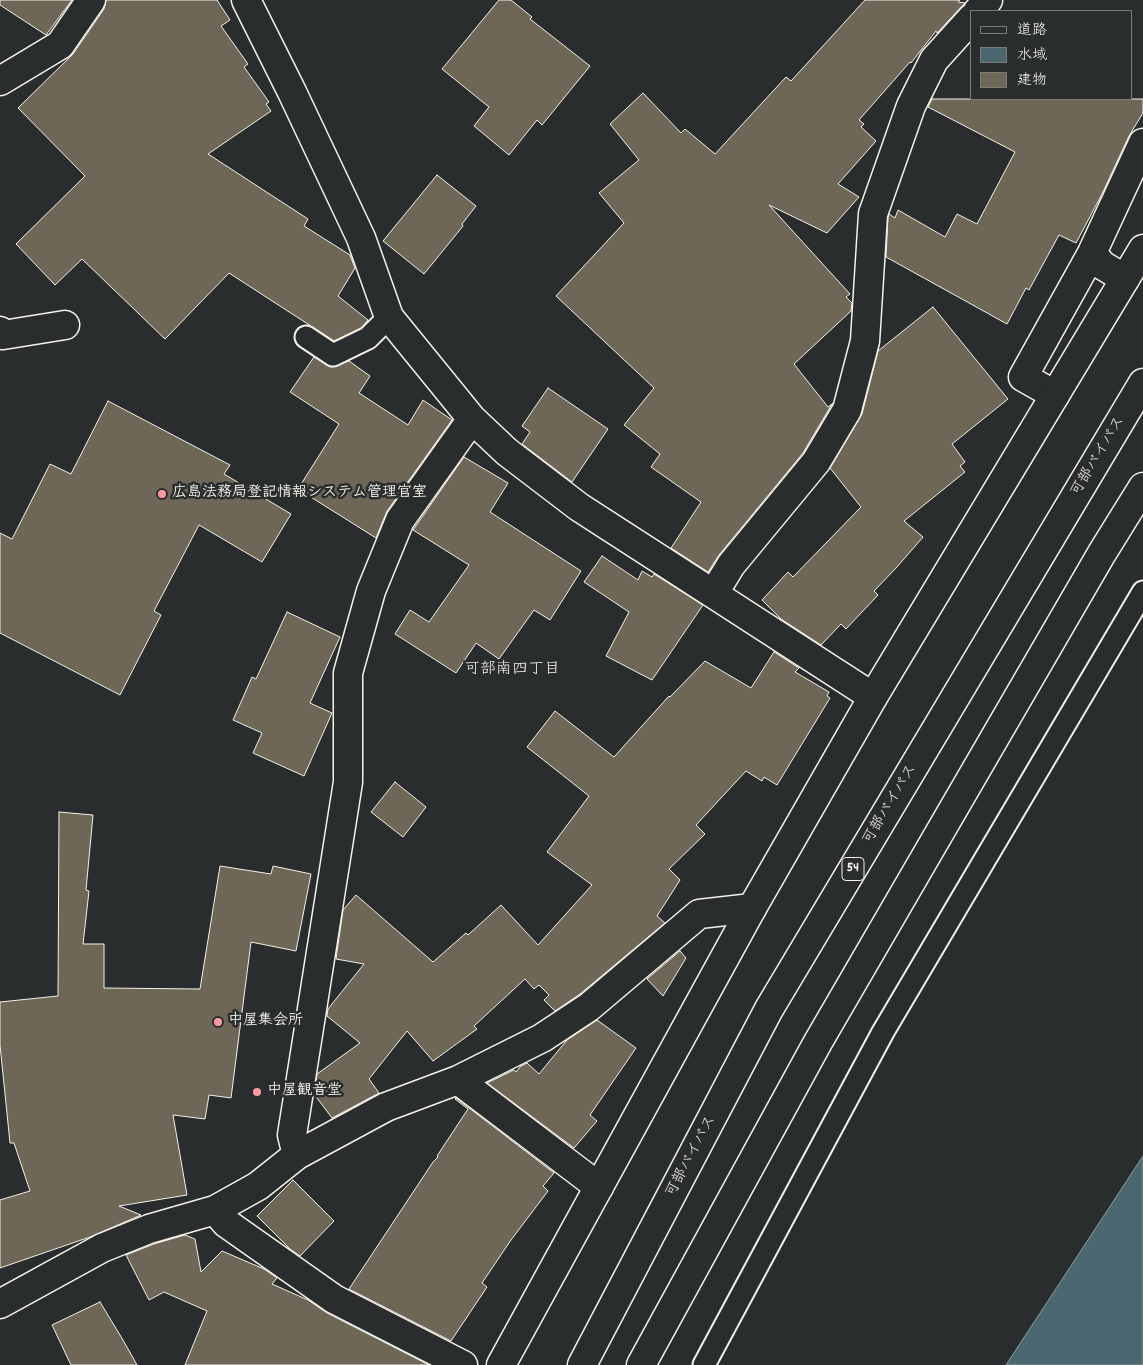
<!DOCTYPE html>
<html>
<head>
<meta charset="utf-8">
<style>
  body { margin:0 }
  #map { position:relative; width:1143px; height:1365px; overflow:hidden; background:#2a2d2e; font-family:Dekko,"Klee One",sans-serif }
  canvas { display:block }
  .legend { position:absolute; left:970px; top:10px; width:162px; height:90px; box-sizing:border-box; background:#2a2d2e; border:1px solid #7b7b78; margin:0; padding:6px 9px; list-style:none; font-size:15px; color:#f4f1e8 }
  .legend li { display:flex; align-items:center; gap:10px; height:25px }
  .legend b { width:25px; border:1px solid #7b7b78 }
</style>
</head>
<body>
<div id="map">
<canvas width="1143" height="1365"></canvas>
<ul class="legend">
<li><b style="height:6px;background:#2a2d2e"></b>道路</li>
<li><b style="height:14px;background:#4b676f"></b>水域</li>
<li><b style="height:14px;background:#6e6757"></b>建物</li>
</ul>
</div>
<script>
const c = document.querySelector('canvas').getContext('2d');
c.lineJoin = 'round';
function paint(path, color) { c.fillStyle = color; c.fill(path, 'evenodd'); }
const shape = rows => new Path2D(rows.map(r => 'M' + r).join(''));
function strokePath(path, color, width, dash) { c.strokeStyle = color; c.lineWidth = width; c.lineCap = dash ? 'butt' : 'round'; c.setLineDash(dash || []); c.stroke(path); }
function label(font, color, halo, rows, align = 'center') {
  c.font = font + ' Dekko,"Klee One",sans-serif'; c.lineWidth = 5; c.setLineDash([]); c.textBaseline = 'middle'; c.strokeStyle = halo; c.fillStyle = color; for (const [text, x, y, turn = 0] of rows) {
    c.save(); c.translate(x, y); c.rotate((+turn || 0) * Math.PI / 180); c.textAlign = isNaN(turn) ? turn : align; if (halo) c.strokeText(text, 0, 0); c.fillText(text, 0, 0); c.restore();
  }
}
const water = shape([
  [1143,1156,1143,1365,1006,1365,1143,1156]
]);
const building = shape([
  [0,0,72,0,46,35,0,5,0,0],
  [106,0,217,0,230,20,221,26,248,64,244,67,269,102,266,104,271,111,208,154,308,219,304,226,350,255,355,268,338,296,368,320,361,328,334,341,229,273,165,339,82,259,55,285,16,244,85,176,18,108,73,54,104,9,106,0],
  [499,0,511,0,532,17,530,19,590,66,542,125,537,120,509,155,474,126,489,107,442,69,499,0],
  [865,0,960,0,958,2,965,3,937,33,936,31,911,63,910,62,859,120,864,124,861,127,876,141,838,184,859,197,827,233,769,205,850,294,846,297,852,303,851,311,794,364,828,407,833,403,832,404,803,453,719,555,708,572,671,548,701,502,651,467,660,454,624,425,654,388,556,296,624,223,599,193,639,160,610,124,643,93,681,133,685,129,715,154,786,77,791,81,865,0],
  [932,99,1143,99,1143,113,1129,136,1102,194,1076,243,1059,235,1029,290,1026,288,1007,324,886,257,888,217,889,214,895,218,898,210,945,237,957,214,977,224,1015,152,928,107,932,99],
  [437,175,476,206,462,224,463,226,424,274,383,241,437,175],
  [933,307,1008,399,952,444,965,462,960,466,965,472,904,521,923,537,897,567,874,591,878,595,846,629,841,624,821,645,781,619,762,600,788,572,793,577,861,507,830,468,862,414,878,351,933,307],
  [314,357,332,367,349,361,370,376,359,393,408,425,423,400,452,420,387,511,376,538,298,489,339,424,290,392,314,357],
  [548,388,608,429,572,482,522,444,530,432,522,426,548,388],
  [108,401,230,465,224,474,291,514,262,562,199,525,154,611,161,615,120,695,0,633,0,533,12,539,50,464,71,474,108,401],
  [464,457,508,483,490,512,581,571,550,620,534,610,499,659,476,643,456,673,395,634,410,610,429,622,469,565,413,530,464,457],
  [602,556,638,580,642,571,652,577,654,574,703,605,652,680,606,656,629,612,584,582,602,556],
  [287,612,340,637,310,703,332,713,304,776,253,753,262,733,233,720,252,677,256,679,287,612],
  [774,652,799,668,795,672,829,692,827,696,830,698,777,785,764,777,762,781,746,771,696,825,705,834,669,869,680,880,657,916,665,923,580,994,555,1011,544,1000,549,995,539,985,534,989,525,979,474,1026,477,1029,433,1061,407,1031,369,1079,379,1093,332,1118,314,1094,317,1074,360,1043,327,1016,328,1009,364,964,336,959,343,910,356,895,433,962,466,933,468,935,501,905,538,945,592,885,547,852,589,796,527,747,555,711,614,757,669,696,670,697,705,661,751,688,774,652],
  [395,782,426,807,403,837,371,812,395,782],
  [59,812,93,815,86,890,89,891,83,944,104,944,104,988,200,989,220,866,271,874,273,866,311,874,296,951,251,942,231,1098,209,1095,205,1119,173,1115,187,1195,119,1206,141,1215,90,1237,0,1268,0,1200,30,1191,14,1143,10,1143,0,1045,0,1002,58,996,59,812],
  [680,951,686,958,663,996,647,979,680,951],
  [597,1020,636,1048,590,1115,597,1121,574,1148,487,1083,514,1070,516,1072,521,1066,527,1063,539,1074,567,1040,597,1020],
  [456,1098,554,1173,543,1186,548,1191,511,1240,482,1283,487,1287,451,1341,349,1289,433,1162,438,1157,437,1156,468,1109,455,1099,456,1098],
  [293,1180,334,1221,300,1256,290,1249,257,1216,293,1180],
  [185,1235,195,1239,201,1272,222,1251,264,1269,277,1278,272,1284,308,1300,327,1313,429,1365,185,1365,207,1311,164,1292,149,1300,126,1255,154,1244,185,1235],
  [100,1302,123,1340,137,1365,71,1365,52,1325,100,1302]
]);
const service = shape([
  [306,337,333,355,368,338,389,317],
  [704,1365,883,1032,1143,592]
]);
const minor = shape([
  [246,0,292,92,361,238,389,317,472,419,507,452,579,507,873,697],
  [978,11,988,0],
  [0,81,60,45,91,0],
  [1092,253,1102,265,1125,279],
  [0,331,3,335,65,325],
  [1055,395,1023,377,1092,253,1143,143],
  [714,593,731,565,816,462,847,410,865,341,873,214,911,106,934,60,972,18],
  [458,1080,599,1187],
  [297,1155,292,1135,348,782,348,673,371,591,400,520,472,419],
  [215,1210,226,1223,334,1299,463,1365],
  [0,1304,102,1248,149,1229,215,1210,258,1186,297,1155,386,1107,458,1080,542,1038,589,1007,699,914,752,908]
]);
const tertiary = shape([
  [501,1365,752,908,873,697,1143,249]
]);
const trunk = shape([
  [582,1365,769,1009,1143,383],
  [641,1365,818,1042,1102,553,1143,487]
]);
const markers = [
  [162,494,5,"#ff9aa2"],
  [218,1022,5,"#ff9aa2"],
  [257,1092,5,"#ff9aa2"]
];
const shields = [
  [853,869,22]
];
const shieldNames = [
  ["54",853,869]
];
const streetNames = [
  ["可部バイパス",1099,457,-59],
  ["可部バイパス",891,805,-59],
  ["可部バイパス",692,1157,-62]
];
const poiNames = [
  ["広島法務局登記情報システム管理官室",172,494],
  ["中屋集会所",228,1022],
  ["中屋観音堂",267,1092]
];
const neighbourhoodNames = [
  ["可部南四丁目",512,671]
];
paint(water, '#4b676f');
strokePath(water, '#8f9e9f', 1);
paint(building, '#6e6757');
strokePath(building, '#f4f1e8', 1);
strokePath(service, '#f4f1e8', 25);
strokePath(minor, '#f4f1e8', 31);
strokePath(tertiary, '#f4f1e8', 31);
strokePath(trunk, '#f4f1e8', 31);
strokePath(service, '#2a2d2e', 21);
strokePath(minor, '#2a2d2e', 28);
strokePath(tertiary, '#2a2d2e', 28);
strokePath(trunk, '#2a2d2e', 28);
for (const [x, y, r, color] of markers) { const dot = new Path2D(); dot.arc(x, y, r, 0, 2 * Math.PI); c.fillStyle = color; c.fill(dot); strokePath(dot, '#2a2d2e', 2); }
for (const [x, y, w] of shields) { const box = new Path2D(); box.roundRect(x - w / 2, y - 11.5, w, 23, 4); c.fillStyle = '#2a2d2e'; c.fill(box); strokePath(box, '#f4f1e8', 1); }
label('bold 14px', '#f4f1e8', null, shieldNames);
label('15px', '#f4f1e8', '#2a2d2e', streetNames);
label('bold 15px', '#f4f1e8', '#2a2d2e', poiNames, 'left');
label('16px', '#f4f1e8', '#2a2d2e', neighbourhoodNames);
</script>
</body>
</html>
